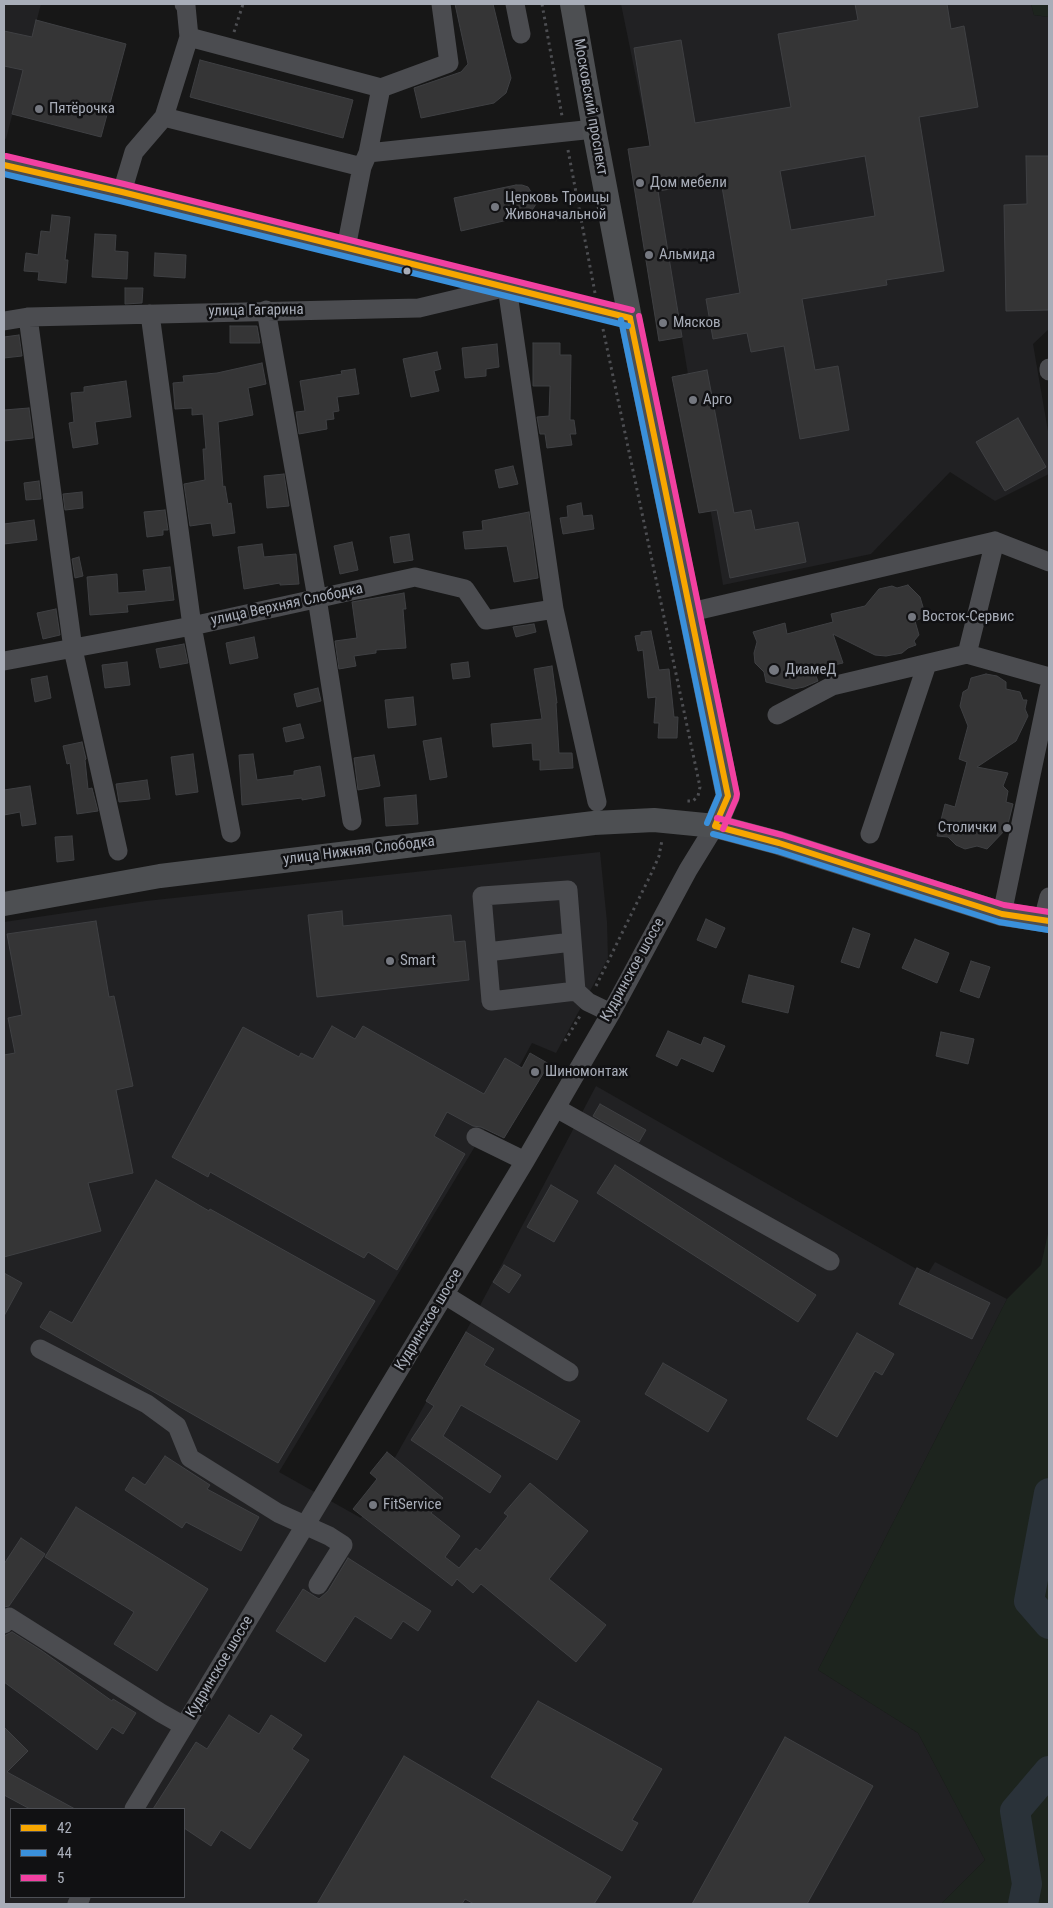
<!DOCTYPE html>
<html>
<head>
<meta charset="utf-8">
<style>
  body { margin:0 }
  #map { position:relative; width:1053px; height:1908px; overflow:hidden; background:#171717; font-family:"Roboto Condensed",sans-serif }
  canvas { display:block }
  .frame { position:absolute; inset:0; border:5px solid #a8adb8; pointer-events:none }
  .legend { position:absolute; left:10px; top:1808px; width:175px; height:90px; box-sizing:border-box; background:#111113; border:1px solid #4d4f55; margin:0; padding:6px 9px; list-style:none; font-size:15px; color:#a8adb8 }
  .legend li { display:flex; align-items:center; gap:10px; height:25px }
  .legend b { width:25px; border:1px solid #4d4f55 }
</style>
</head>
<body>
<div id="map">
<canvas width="1053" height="1908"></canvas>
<div class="frame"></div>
<ul class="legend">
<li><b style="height:6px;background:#f7a600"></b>42</li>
<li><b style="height:6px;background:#3a90db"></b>44</li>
<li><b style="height:6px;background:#f240a1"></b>5</li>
</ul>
</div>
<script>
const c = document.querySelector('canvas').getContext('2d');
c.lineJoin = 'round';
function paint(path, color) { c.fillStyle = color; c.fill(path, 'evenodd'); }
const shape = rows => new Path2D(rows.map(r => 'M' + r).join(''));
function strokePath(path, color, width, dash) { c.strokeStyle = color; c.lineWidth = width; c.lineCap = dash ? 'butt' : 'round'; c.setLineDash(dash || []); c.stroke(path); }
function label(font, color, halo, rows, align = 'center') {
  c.font = font + ' "Roboto Condensed",sans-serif'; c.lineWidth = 5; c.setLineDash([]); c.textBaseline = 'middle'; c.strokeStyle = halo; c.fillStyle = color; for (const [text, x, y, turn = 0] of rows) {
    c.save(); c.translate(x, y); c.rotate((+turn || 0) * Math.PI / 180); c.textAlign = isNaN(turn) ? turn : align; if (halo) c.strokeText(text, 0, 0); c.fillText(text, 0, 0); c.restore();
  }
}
const built = shape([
  [4,4,41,4,6,139,4,138],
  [621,4,1031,4,1034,15,1049,17,1049,329,1033,344,1049,437,1049,474,995,501,950,472,871,554,723,585,650,146],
  [600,852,607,922,608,958,556,1053,532,1043,477,1143,279,1472,361,1518,475,1315,596,1086,927,1275,935,1262,1007,1299,818,1670,918,1733,985,1860,941,1904,4,1904,4,922,146,901],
  [11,1809,184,1809,184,1897,11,1897]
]);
const green = shape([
  [1031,4,1049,4,1049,17,1034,15],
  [1049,1229,1049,1904,941,1904,985,1860,918,1733,818,1670,1007,1299,1041,1265]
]);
const river = shape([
  [1049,1493,1029,1601,1049,1624],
  [1023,1904,1027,1884,1015,1811,1049,1771]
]);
const building = shape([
  [455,4,493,4,511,78,506,93,494,103,421,118,414,88,461,72,468,64,455,4],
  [855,4,947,4,951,29,964,26,978,107,919,117,944,271,886,280,887,285,802,299,815,370,838,366,849,430,800,439,784,346,751,352,747,333,713,339,706,299,740,293,721,181,658,191,682,337,659,341,628,149,650,146,634,48,681,40,695,123,791,107,778,34,858,20,855,4],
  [865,156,875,216,791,230,780,171,865,156],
  [36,20,126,44,101,137,12,114,23,70,4,66,4,31,32,37,36,20],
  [200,60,353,100,343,138,190,97,200,60],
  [1026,156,1049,156,1049,310,1006,311,1004,205,1027,204,1026,156],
  [516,185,522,185,528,187,535,198,536,204,529,215,461,231,454,198,516,185],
  [52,215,70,217,65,260,68,260,66,283,38,280,39,272,24,271,26,253,38,255,41,231,50,232,52,215],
  [95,234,116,235,115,251,128,252,127,279,92,277,95,234],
  [155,253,186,255,185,278,154,276,155,253],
  [125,288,143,288,142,303,125,304,125,288],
  [230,326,257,326,260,343,230,343,230,326],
  [19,335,22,356,4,358,4,337,19,335],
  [533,343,560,343,560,355,571,355,570,420,574,420,576,434,570,434,572,445,547,448,545,434,540,434,537,417,549,416,550,386,533,386,533,343],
  [497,344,499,367,486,369,486,376,465,378,462,348,497,344],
  [437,352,441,369,434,371,439,391,411,397,403,359,437,352],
  [262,363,266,384,248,388,253,415,218,422,223,487,225,486,228,504,231,503,235,533,213,536,211,523,190,526,184,484,205,480,203,449,206,449,203,414,192,415,192,408,175,409,173,383,184,382,183,376,217,373,262,363],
  [355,369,359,394,337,397,339,411,333,412,334,419,326,420,327,429,299,434,296,412,305,411,300,381,342,374,341,371,355,369],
  [707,370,734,513,751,510,755,530,798,522,806,562,730,578,717,510,699,513,672,377,707,370],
  [126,381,131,417,95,422,98,444,73,448,69,423,74,422,71,393,84,392,84,387,126,381],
  [29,408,33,438,4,441,4,410,29,408],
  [1018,418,1046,467,1005,491,976,442,1018,418],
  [513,466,518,484,499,488,495,470,513,466],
  [284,474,289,506,267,508,264,476,284,474],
  [39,481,41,499,26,500,24,483,39,481],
  [82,492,83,508,65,510,63,494,82,492],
  [581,503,583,516,592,515,594,529,563,534,560,518,568,517,567,506,581,503],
  [165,510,168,530,163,530,163,535,147,537,144,512,165,510],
  [529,512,538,578,514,582,507,546,465,549,463,532,483,530,482,521,529,512],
  [34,520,37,540,4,544,4,524,34,520],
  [409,534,413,560,394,563,390,537,409,534],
  [352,542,358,570,340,574,334,546,352,542],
  [262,544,264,557,296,554,299,584,280,585,280,583,244,589,238,547,262,544],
  [79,557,83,576,75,578,72,559,79,557],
  [170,567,174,600,127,605,128,612,90,615,87,577,117,574,118,593,146,591,143,570,170,567],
  [908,585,920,597,923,607,922,618,915,621,919,635,914,641,916,645,908,648,902,653,886,656,875,655,833,634,843,663,830,666,827,672,816,676,818,681,804,687,794,689,766,682,764,672,755,663,754,653,757,642,753,632,785,623,787,634,833,622,831,614,865,606,879,589,892,586,897,588,908,585],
  [404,593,406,609,403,609,406,648,376,650,376,653,354,656,356,666,339,669,335,641,357,638,352,602,404,593],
  [56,609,60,635,43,639,37,613,56,609],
  [534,624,536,632,516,637,513,627,534,624],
  [651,631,659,670,669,669,674,717,678,717,677,738,658,738,659,723,654,723,656,697,648,698,643,650,638,651,635,636,641,635,641,632,651,631],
  [254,637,258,658,230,664,226,643,254,637],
  [184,644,188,663,160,668,156,649,184,644],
  [127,662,130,685,105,688,102,665,127,662],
  [468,662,470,677,453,679,451,664,468,662],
  [552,666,557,703,556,703,559,753,572,753,573,768,540,770,540,760,533,760,532,743,493,747,491,724,542,719,534,669,552,666],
  [986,674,997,676,1006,682,1006,689,1020,692,1023,700,1027,700,1025,709,1028,716,1016,741,977,767,1008,773,1003,786,1008,791,1006,802,1013,804,1007,828,987,849,977,846,965,849,956,845,948,837,937,836,945,804,955,807,967,762,959,759,968,726,960,706,963,692,968,689,971,678,986,674],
  [47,676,51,698,35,702,31,679,47,676],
  [318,688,321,701,297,707,294,694,318,688],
  [413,697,416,725,388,728,385,700,413,697],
  [300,724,304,738,286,742,283,728,300,724],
  [441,738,447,777,430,780,423,741,441,738],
  [82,742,86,759,85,760,88,789,92,788,98,811,77,814,70,763,67,764,63,746,82,742],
  [193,754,198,792,176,795,171,757,193,754],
  [253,754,257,780,294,775,294,771,320,766,325,796,302,800,302,798,242,805,239,755,253,754],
  [374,755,380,786,358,790,354,758,374,755],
  [147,780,150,799,119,802,116,784,147,780],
  [30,786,36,824,22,826,20,812,4,815,4,790,30,786],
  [416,795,418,824,386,826,384,798,416,795],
  [72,836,74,860,57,862,55,837,72,836],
  [342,911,343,926,451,915,454,942,465,941,469,980,317,997,308,915,342,911],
  [706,919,725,928,716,948,697,940,706,919],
  [96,921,109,997,114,996,133,1086,116,1090,133,1173,88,1183,101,1231,4,1257,4,1055,15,1053,8,1018,22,1015,7,934,96,921],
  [853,928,870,934,859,968,841,962,853,928],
  [915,939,949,953,937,983,902,968,915,939],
  [971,961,990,967,979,998,960,991,971,961],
  [749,975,794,986,788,1013,742,1002,749,975],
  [332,1026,355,1039,363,1026,484,1094,505,1058,522,1068,530,1053,549,1064,504,1138,481,1127,473,1126,447,1112,434,1136,465,1154,397,1270,368,1252,364,1258,210,1172,208,1177,172,1157,243,1027,299,1057,301,1053,313,1059,332,1026],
  [668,1031,701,1045,704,1037,725,1046,713,1072,681,1058,677,1066,656,1056,668,1031],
  [941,1032,974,1039,968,1064,936,1056,941,1032],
  [600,1104,646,1130,639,1142,593,1116,600,1104],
  [615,1165,816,1295,798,1322,597,1193,615,1165],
  [156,1180,209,1211,210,1209,375,1301,278,1463,40,1327,50,1311,72,1323,156,1180],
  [551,1185,578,1201,554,1242,527,1227,551,1185],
  [504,1265,521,1275,509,1293,493,1282,504,1265],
  [917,1268,990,1303,972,1339,899,1304,917,1268],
  [4,1273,22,1283,4,1316,4,1273],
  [466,1332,494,1349,484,1365,580,1421,557,1460,461,1405,443,1436,501,1476,490,1493,411,1440,434,1406,426,1401,466,1332],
  [857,1333,894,1354,882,1375,875,1371,837,1437,807,1419,857,1333],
  [663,1363,727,1400,708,1432,645,1394,663,1363],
  [387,1452,443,1498,431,1513,460,1536,445,1557,459,1568,476,1548,480,1551,508,1516,504,1513,530,1483,588,1531,549,1579,606,1625,576,1662,481,1584,473,1593,457,1579,452,1586,353,1509,377,1479,370,1473,387,1452],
  [165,1456,210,1485,207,1489,259,1517,241,1551,186,1522,182,1528,125,1490,133,1477,145,1485,165,1456],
  [76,1507,208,1589,157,1671,114,1644,134,1612,45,1557,76,1507],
  [21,1538,45,1554,9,1606,4,1607,4,1564,21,1538],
  [348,1558,431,1611,418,1631,403,1621,391,1639,355,1616,325,1662,276,1631,303,1589,319,1599,328,1591,348,1558],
  [12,1632,42,1651,112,1701,113,1699,136,1713,123,1734,112,1727,97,1750,4,1682,4,1636,12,1632],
  [538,1701,662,1769,632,1820,638,1823,622,1851,491,1777,538,1701],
  [229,1715,259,1734,271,1715,302,1735,292,1749,309,1760,250,1849,221,1830,211,1846,184,1828,184,1809,153,1809,196,1742,207,1749,229,1715],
  [4,1727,28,1751,7,1772,75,1809,30,1809,4,1795,4,1727],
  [785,1737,873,1786,807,1904,692,1904,785,1737],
  [404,1756,611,1877,594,1904,474,1904,465,1899,462,1904,317,1904,404,1756]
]);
const path = shape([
  [542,4,562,116],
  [234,32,243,4],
  [568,150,595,293],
  [603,329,700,787,698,796,693,801,684,801],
  [596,986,652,872,659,856,662,840],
  [565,1041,580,1016]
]);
const minor = shape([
  [515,4,521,34],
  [189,37,381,88,368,153,594,129],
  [381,88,449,63,441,4],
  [164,117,362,167,368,153],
  [4,165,122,192,630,318],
  [122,192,134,152,164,117,189,37,186,6,184,4],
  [346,248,362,167],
  [266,310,317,598,352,821],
  [150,314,192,626,231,833],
  [28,317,73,649,118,851],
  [4,321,28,317,419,308,507,287,554,609,597,802],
  [1049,368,1049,371],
  [691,612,995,541],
  [967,654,995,541,1049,562],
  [4,661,192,626,415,577,465,589,486,620,554,609],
  [777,715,832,686,967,654,1049,677],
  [870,834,927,664],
  [1002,914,1049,689],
  [1043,920,1049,897],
  [487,952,572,942],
  [576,991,491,1001,482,896,568,890,576,991,588,1002,611,1013],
  [556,1108,830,1261],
  [476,1137,525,1161],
  [445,1295,569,1372],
  [40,1349,147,1404,177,1426,190,1458,278,1513,329,1536,343,1545,318,1585],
  [4,1624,9,1617,161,1713,184,1726],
  [134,1809,525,1161,611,1013,688,870,715,826],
  [77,1904,81,1897]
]);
const major = shape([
  [572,4,594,129,633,334,728,796,715,826],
  [4,904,160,876,594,823,654,820,715,826,779,843,1002,914,1049,921]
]);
const bus1 = shape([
  [4,165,122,192,630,318],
  [630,318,728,796,715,826],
  [715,826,779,843,1002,914,1049,921]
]);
const bus2 = shape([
  [4,174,120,201,628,326],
  [621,320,719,795,707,823],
  [713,834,777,851,999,922,1048,930]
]);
const bus3 = shape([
  [6,156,124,184,632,310],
  [639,316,737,794,736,799,723,829],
  [717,818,782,835,1004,905,1049,912]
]);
const markers = [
  [39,109,5,"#757880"],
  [640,183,5,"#757880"],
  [495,207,5,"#757880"],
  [649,255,5,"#757880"],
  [407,271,4.5,"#a8adb8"],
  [663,323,5,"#757880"],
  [693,400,5,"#757880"],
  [912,617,5,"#757880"],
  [774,670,6,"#757880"],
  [1007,828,5,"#757880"],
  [390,961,5,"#757880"],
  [535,1072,5,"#757880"],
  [373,1505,5,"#757880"]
];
const streetNames = [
  ["Московский проспект",590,107,80],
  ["улица Гагарина",256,311,-1],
  ["улица Верхняя Слободка",287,605,-12],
  ["улица Нижняя Слободка",359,851,-7],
  ["Кудринское шоссе",633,970,-61],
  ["Кудринское шоссе",429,1320,-59],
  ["Кудринское шоссе",220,1667,-59]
];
const poiNames = [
  ["Пятёрочка",49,109],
  ["Дом мебели",650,183],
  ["Церковь Троицы",505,198],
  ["Живоначальной",505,215],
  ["Альмида",659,255],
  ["Мясков",673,323],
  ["Арго",703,400],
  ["Восток-Сервис",922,617],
  ["ДиамеД",785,670],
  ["Столички",997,828,"right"],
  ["Smart",400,961],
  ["Шиномонтаж",545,1072],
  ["FitService",383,1505]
];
paint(built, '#212123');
paint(green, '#1d241e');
strokePath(river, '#2a3239', 30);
paint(building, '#353536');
strokePath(building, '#3f4043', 1);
strokePath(path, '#4d4e52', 3, [2.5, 4]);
strokePath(minor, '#4b4c50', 19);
strokePath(major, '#4d4f52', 24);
strokePath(bus1, '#f7a600', 6);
strokePath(bus2, '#3a90db', 6);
strokePath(bus3, '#f240a1', 6);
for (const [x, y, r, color] of markers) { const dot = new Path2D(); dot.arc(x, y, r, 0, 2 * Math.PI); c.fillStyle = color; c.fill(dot); strokePath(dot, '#111113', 2); }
label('15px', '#a8adb8', '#111113', streetNames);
label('15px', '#a8adb8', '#111113', poiNames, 'left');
</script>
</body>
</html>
